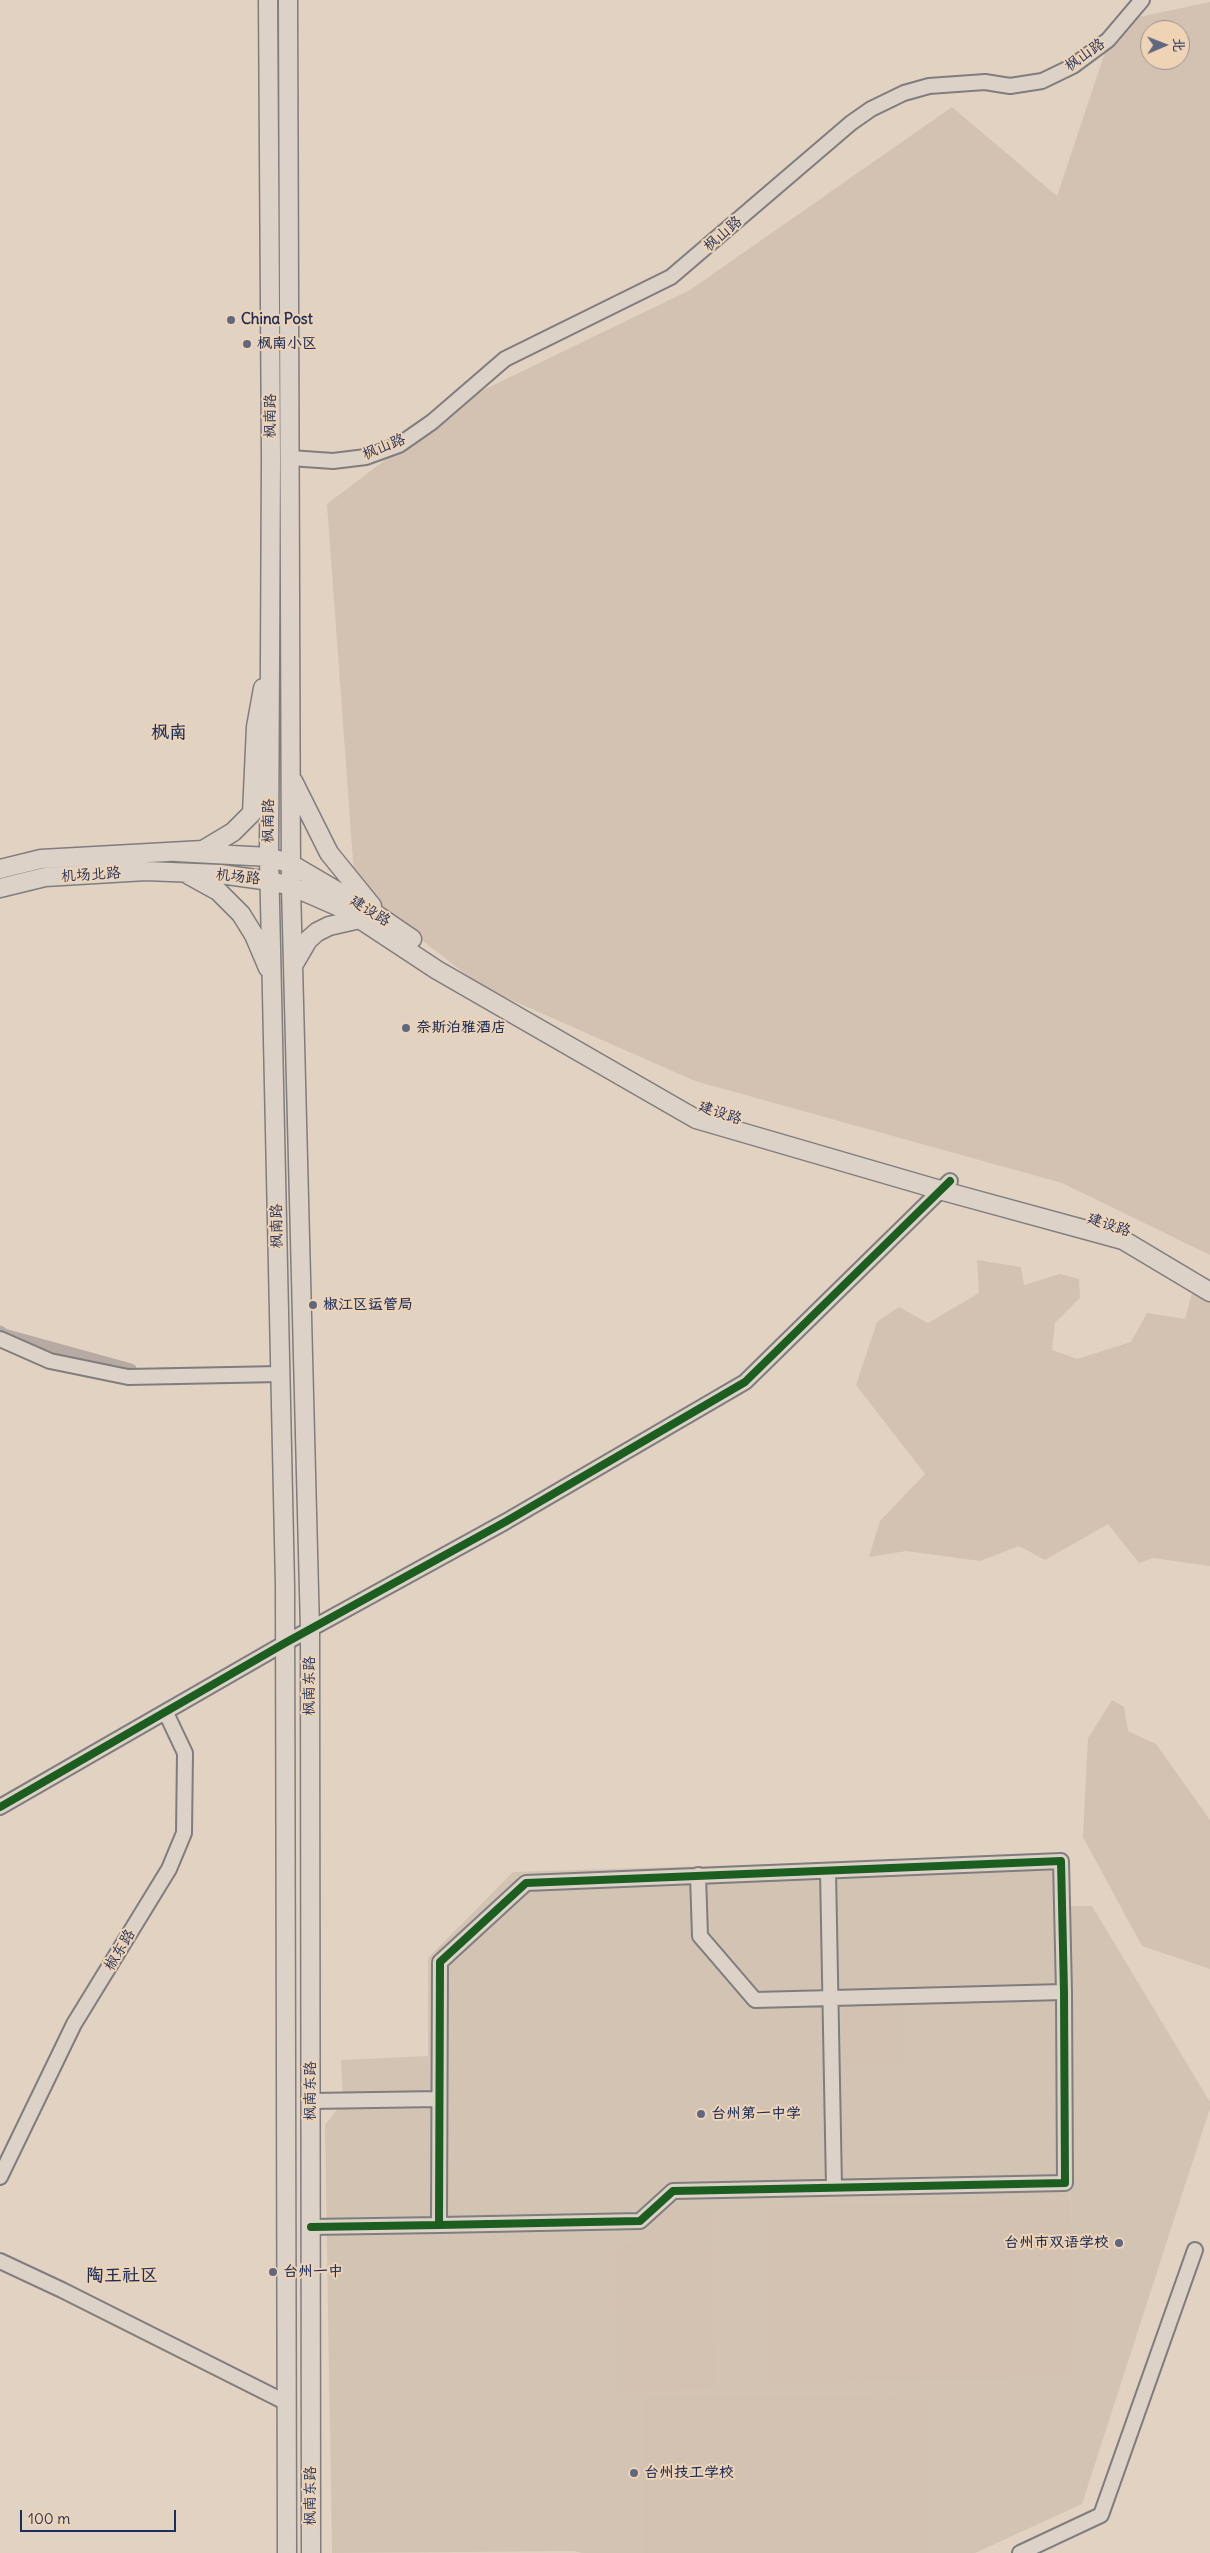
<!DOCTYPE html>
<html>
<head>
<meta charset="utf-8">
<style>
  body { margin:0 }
  #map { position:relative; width:1210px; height:2553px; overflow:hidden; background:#e1d2c2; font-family:Delius,"LXGW WenKai TC",sans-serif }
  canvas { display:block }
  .north { position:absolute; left:1140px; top:20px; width:50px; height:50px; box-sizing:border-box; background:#eed3b5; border:1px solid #9a9192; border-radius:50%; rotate:89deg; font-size:14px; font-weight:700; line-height:20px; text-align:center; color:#1b2f5e }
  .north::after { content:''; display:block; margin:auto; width:18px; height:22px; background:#606881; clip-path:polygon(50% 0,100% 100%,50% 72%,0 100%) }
  .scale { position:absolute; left:20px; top:2510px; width:156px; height:22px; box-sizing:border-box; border:2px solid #1b2f5e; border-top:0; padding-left:6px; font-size:15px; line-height:18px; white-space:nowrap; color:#1b2f5e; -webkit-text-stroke:4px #eed3b5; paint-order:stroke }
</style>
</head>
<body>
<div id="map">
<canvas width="1210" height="2553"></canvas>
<div class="north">北</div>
<div class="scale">100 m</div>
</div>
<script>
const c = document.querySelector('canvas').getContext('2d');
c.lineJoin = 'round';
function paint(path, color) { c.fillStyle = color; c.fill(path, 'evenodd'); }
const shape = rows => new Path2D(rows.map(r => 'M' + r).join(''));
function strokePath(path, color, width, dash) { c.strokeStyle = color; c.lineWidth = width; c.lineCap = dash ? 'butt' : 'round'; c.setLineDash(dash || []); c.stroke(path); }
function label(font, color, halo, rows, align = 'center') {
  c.font = font + ' Delius,"LXGW WenKai TC",sans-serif'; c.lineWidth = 4; c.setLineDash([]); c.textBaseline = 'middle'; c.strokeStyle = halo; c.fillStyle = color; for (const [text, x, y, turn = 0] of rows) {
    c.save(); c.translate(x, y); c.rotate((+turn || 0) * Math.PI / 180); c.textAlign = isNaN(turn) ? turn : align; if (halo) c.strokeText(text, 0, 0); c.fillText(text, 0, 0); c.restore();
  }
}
const built = shape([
  [1064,1855,1065,1906,1092,1906,1210,2102,1210,2108,1082,2504,975,2553,582,2553,574,2551,332,2553,325,2125,343,2102,341,2060,428,2056,428,1958,513,1872],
  [1067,2043,1071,2243,1071,2244,1068,2144]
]);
const green = shape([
  [1210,2,1210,1255,1062,1183,695,1081,482,987,355,888,327,504,467,398,690,290,952,107,1057,196,1115,22],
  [1150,30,1180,30,1180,60,1150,60],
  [977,1260,1021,1267,1024,1285,1060,1274,1079,1279,1080,1298,1055,1323,1052,1350,1077,1359,1131,1342,1147,1313,1185,1319,1193,1289,1210,1299,1210,1566,1153,1558,1139,1563,1108,1524,1045,1560,1019,1546,980,1561,906,1551,869,1557,880,1521,925,1474,856,1385,877,1322,899,1307,928,1323,979,1293],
  [1112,1700,1124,1707,1128,1731,1156,1744,1210,1820,1210,1969,1142,1946,1083,1837,1088,1738],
  [902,2006,904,2065,844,2066,843,2008],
  [1070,2201,1074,2377,769,2383,767,2207],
  [712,2207,715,2387,616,2394,614,2248,641,2239,664,2209],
  [643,2397,926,2398,926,2553,643,2553]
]);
const canal = shape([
  [0,1331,4,1334,131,1369]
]);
const minor = shape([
  [290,458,333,461,366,457,399,445,432,422,505,359,671,277,851,123,871,109,904,93,929,86,985,82,1010,86,1042,81,1073,66,1108,40,1142,0],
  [0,1339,50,1361,128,1377,280,1374],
  [0,1807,285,1643,505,1522,745,1382,950,1181],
  [828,1871,834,2187],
  [698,1875,700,1936,755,2000,1064,1992],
  [311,2101,439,2099],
  [0,2177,74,2024,169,1869,184,1833,185,1753,166,1713],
  [311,2227,439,2225,640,2221,673,2191,1065,2183,1064,1992,1061,1861,526,1883,440,1962,439,2225],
  [0,2261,62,2290,287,2403],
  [1020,2553,1101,2515,1195,2250]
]);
const major = shape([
  [268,0,271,458,269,857,285,1586,287,2553],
  [288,0,291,886,310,1630,311,2553],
  [293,781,329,853,372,906],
  [176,852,269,857,291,864,371,911,412,939],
  [0,869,41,859,203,850,233,832,252,813,256,727,263,688],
  [189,875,218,891,241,914,254,935,268,968],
  [0,888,45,877,146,871,220,874,270,881,291,886,346,910,437,970,696,1119,947,1192,1123,1240,1210,1292],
  [294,964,308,940,317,932,329,926,360,919]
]);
const cycleway = shape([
  [0,1807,285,1643,505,1522,745,1382,950,1181],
  [311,2227,439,2225,640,2221,673,2191,1065,2183,1064,1992,1061,1861,526,1883,440,1962,439,2225]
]);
const markers = [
  [231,320,5,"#606881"],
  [247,344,5,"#606881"],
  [406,1028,5,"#606881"],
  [313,1305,5,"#606881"],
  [701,2114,5,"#606881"],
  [1119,2243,5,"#606881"],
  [273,2272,5,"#606881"],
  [634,2473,5,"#606881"]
];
const streetNames = [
  ["枫山路",1085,55,-35],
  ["枫山路",723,234,-41],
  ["枫南路",271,416,-90],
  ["枫山路",384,447,-22],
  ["枫南路",269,821,-90],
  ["机场北路",91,875,-4],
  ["机场路",238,877,6],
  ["建设路",370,911,32],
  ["建设路",720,1113,18],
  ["建设路",1109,1225,18],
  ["枫南路",277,1226,-91],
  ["枫南东路",310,1686,-90],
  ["椒东路",120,1950,-59],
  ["枫南东路",311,2091,-90],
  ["枫南东路",311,2496,-90]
];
const poiNames = [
  ["China Post",241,320],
  ["枫南小区",257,344],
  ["奈斯泊雅酒店",416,1028],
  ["椒江区运管局",323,1305],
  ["台州第一中学",711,2114],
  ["台州市双语学校",1109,2243,"right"],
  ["台州一中",283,2272],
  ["台州技工学校",644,2473]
];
const quarterNames = [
  ["枫南",169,733],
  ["陶王社区",122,2276]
];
paint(built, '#d3c3b3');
paint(green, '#d3c2b2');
strokePath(canal, '#b6aaa3', 11);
strokePath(minor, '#807d7f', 18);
strokePath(major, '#807d7f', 21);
strokePath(minor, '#dcd2c7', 14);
strokePath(major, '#dcd2c7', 18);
strokePath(cycleway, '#1b5e20', 8);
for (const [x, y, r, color] of markers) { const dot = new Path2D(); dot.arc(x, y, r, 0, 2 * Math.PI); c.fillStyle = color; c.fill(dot); strokePath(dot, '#eed3b5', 2); }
label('15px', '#1b2f5e', '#eed3b5', streetNames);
label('bold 15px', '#1b2f5e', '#eed3b5', poiNames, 'left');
label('bold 18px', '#1b2f5e', '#eed3b5', quarterNames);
</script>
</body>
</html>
